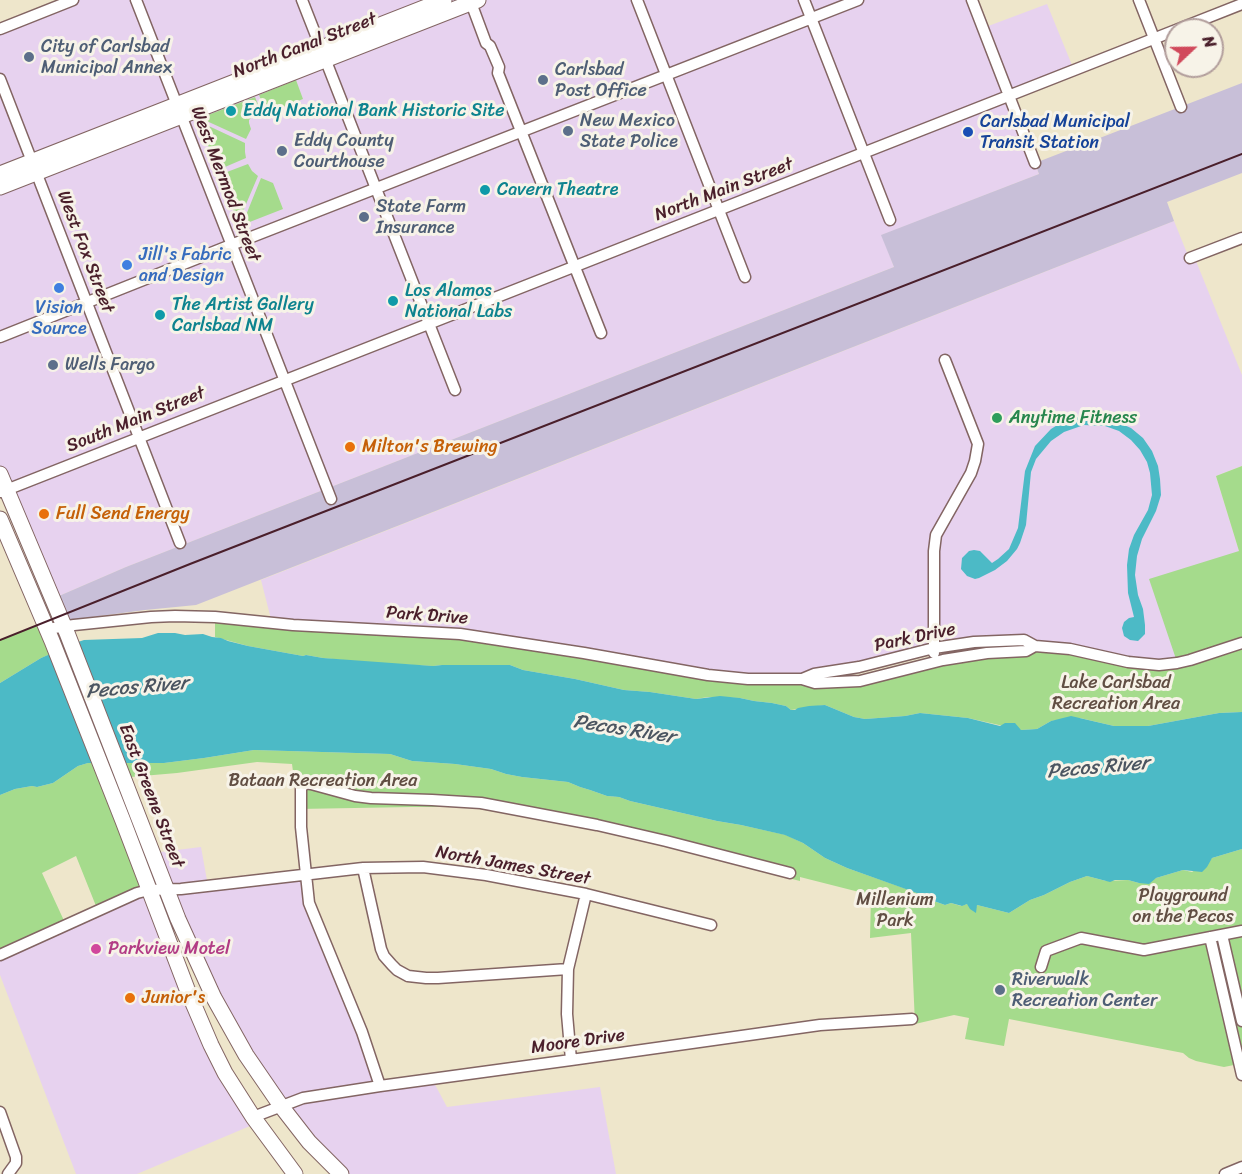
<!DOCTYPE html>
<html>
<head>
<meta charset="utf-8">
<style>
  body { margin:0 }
  #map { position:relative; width:1242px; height:1174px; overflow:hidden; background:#eee6cb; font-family:Sriracha,sans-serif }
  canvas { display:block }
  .north { position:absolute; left:1164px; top:18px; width:60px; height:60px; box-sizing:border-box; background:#f7f3e8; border:2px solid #b29e9c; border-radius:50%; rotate:68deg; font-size:16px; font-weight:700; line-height:24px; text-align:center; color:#4a1f2b }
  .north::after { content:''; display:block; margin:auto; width:21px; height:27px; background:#d1495b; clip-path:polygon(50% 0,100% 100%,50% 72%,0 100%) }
</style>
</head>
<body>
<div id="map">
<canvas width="1242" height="1174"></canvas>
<div class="north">N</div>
</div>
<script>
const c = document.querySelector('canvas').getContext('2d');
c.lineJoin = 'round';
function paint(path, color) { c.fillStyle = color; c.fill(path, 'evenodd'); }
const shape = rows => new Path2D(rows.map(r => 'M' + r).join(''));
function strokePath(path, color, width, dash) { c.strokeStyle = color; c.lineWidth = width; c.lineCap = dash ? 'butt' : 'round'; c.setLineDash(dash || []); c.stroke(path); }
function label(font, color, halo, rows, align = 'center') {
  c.font = font + ' Sriracha,sans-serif'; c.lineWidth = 6; c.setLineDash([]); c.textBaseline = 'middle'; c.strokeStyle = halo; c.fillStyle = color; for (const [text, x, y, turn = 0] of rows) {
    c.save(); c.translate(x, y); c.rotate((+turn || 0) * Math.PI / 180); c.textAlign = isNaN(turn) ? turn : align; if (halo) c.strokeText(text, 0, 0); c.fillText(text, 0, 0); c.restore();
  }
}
const built = shape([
  [73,0,972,0,983,28,1047,4,1074,70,1009,96,1039,174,882,235,894,267,126,567,52,599,0,474,0,29],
  [1174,221,1191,263,1196,261,1242,375,1242,466,1216,476,1239,551,1177,663,1159,665,1002,640,859,667,764,679,272,623,261,580],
  [201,847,208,886,306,874,309,903,380,1086,432,1079,447,1107,600,1087,616,1174,341,1174,246,1055,152,853],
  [149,890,187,989,257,1123,137,1174,76,1174,0,975,0,955]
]);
const industrial = shape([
  [1242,83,1242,173,1167,202,1174,221,196,605,145,610,62,621,52,599,126,567,894,267,881,235,1039,174,1035,163]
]);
const green = shape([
  [296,80,303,99,276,110,271,110,264,107,259,95],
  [255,97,260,109,249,120,249,123,251,129,246,139,200,118],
  [198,121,245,143,245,152,246,158,218,170],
  [248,164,252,171,258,176,238,223,219,175],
  [261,178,273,183,283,209,242,225],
  [1242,466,1242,712,1219,713,1148,726,1114,726,1080,718,1051,721,1037,729,1021,730,968,718,920,713,905,716,865,719,854,717,825,705,791,710,786,706,772,703,754,701,740,698,708,697,696,699,650,692,624,690,575,679,523,670,510,665,442,665,433,666,373,663,323,658,306,655,303,656,248,646,215,637,215,617,420,632,686,672,860,681,1035,646,1106,658,1177,662,1149,579,1239,551,1216,476],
  [44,623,56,652,41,658,0,683,0,640],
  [254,750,390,754,412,761,455,764,491,769,506,774,522,777,568,782,580,787,590,790,607,796,619,797,630,801,717,821,741,825,786,835,803,843,825,858,847,868,929,897,931,900,945,905,951,903,961,906,967,904,976,907,977,905,1009,913,1030,900,1044,895,1070,882,1087,876,1106,881,1128,880,1139,883,1183,870,1192,872,1212,858,1242,849,1242,1075,1239,1064,1224,1067,1219,1066,1196,1061,1189,1058,1183,1053,1009,1019,1004,1046,965,1039,969,1018,954,1015,915,1024,911,933,870,938,871,895,800,877,800,881,596,829,467,807,411,807,298,809,292,764,257,762,177,773,107,779,149,890,98,911,76,856,42,873,66,925,0,955,0,795,15,789,32,786,37,787,53,783,78,766,88,763,164,763,204,758]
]);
const water = shape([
  [1090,415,1108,418,1131,428,1143,438,1152,451,1158,466,1160,479,1161,495,1156,511,1142,539,1137,556,1135,575,1138,595,1143,609,1145,625,1145,634,1138,641,1130,640,1124,636,1122,628,1124,622,1129,618,1134,617,1128,593,1127,565,1129,549,1134,535,1148,510,1152,495,1150,473,1147,462,1140,450,1131,440,1119,431,1105,426,1084,425,1064,432,1051,441,1036,459,1031,472,1026,525,1020,543,1017,549,1007,561,995,570,979,578,975,579,967,576,961,569,962,558,969,551,974,550,980,551,992,563,998,559,1009,549,1018,528,1025,471,1035,446,1051,429,1059,424,1074,418],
  [158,633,175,633,185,635,203,634,212,637,221,638,228,641,248,646,303,656,306,655,323,658,433,666,442,665,510,665,523,670,575,679,624,690,650,692,696,699,720,696,740,698,754,701,772,703,786,706,791,710,795,710,798,708,809,706,825,705,854,717,865,719,905,716,920,713,968,718,1000,726,1005,723,1015,723,1021,730,1037,729,1051,721,1071,716,1114,726,1148,726,1219,713,1242,712,1242,849,1212,858,1207,867,1202,872,1183,870,1156,878,1149,884,1139,883,1128,880,1115,880,1110,882,1087,876,1070,882,1044,895,1030,900,1009,913,977,905,976,913,970,909,967,904,962,906,951,903,945,905,931,900,928,897,847,868,825,858,803,843,785,835,741,825,717,821,630,801,619,797,607,796,590,790,580,787,568,782,522,777,506,774,491,769,455,764,412,761,390,754,254,750,204,758,164,763,88,763,78,766,53,783,37,787,32,786,15,789,0,795,0,683,41,658,78,642,84,640,142,638]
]);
const minor = shape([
  [136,0,331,499],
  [302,0,455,390],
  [470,0,486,43,490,46,499,67,498,73,601,333],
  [637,0,745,277],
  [804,0,890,220],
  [972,0,1035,163],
  [1139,0,1181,107],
  [0,29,73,0],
  [1176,30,1242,4],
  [0,79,180,543],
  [1190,258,1242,238],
  [0,337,231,245,858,0],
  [1,492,1176,30],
  [47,629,74,625,151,617,175,616,215,617,293,625,460,634,584,653,708,675,748,679,802,679,815,683,860,681,943,660,987,653,1026,651,1035,646],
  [934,653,934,551,936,535,971,473,975,461,978,444,945,360],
  [802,679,814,674,859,667,934,648,974,642,1024,640,1035,646,1070,649,1128,662,1159,665,1177,663,1190,660,1242,643],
  [363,868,381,949,384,956,392,965,397,970,408,976,426,978,438,978,568,969],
  [1222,935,1242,1021],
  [1210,937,1242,1075],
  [0,955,137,893,149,890,181,889,363,868,423,867,486,875,586,894,711,925],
  [1041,967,1046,951,1081,938,1144,950,1242,931],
  [571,1060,567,1014,568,969,586,894],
  [380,1086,362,1032,309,903,301,827,301,789,304,783,311,784,355,796,371,798,432,800,481,803,597,825,666,841,790,873],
  [0,1112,16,1157,16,1163,8,1174],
  [253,1117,303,1098,380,1086,571,1060,820,1025,912,1019],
  [1225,1174,1242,1167]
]);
const highway = shape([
  [0,174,444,0],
  [0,187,478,0],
  [0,474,67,633,178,919,214,998,246,1055,281,1106,309,1142,341,1174],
  [0,519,52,641,123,821,187,989,211,1045,225,1073,253,1117,295,1174]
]);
const rail = shape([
  [0,640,190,564,1242,154]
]);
const markers = [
  [29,57,6,"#5c6f8a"],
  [543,80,6,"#5c6f8a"],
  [231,111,6,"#0f9aa8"],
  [568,131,6,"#5c6f8a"],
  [968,132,6,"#1a4fb4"],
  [282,151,6,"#5c6f8a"],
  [485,190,6,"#0f9aa8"],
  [364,217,6,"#5c6f8a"],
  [127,265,6,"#3f7fe0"],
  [59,288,6,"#3f7fe0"],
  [393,301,6,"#0f9aa8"],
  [160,315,6,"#0f9aa8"],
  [53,365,6,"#5c6f8a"],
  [997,418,6,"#2e9e5b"],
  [350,447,6,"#e8710a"],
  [44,514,6,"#e8710a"],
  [96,949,6,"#d1479c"],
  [1000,990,6,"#5c6f8a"],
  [130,998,6,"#e8710a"]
];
const streetNames = [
  ["North Canal Street",305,46,-21],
  ["West Mermod Street",225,184,69],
  ["North Main Street",724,190,-21],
  ["West Fox Street",85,252,69],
  ["South Main Street",136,420,-22],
  ["Park Drive",427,616,4],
  ["Park Drive",915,638,-12],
  ["East Greene Street",151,796,69],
  ["North James Street",513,866,10],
  ["Moore Drive",578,1042,-8]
];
const serviceNames = [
  ["City of Carlsbad",41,47],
  ["Municipal Annex",41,68],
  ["Carlsbad",555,70],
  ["Post Office",555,91],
  ["New Mexico",580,121],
  ["State Police",580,142],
  ["Eddy County",294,141],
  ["Courthouse",294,162],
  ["State Farm",376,207],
  ["Insurance",376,228],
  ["Wells Fargo",65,365],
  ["Riverwalk",1012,980],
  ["Recreation Center",1012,1001]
];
const cultureNames = [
  ["Eddy National Bank Historic Site",243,111],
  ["Cavern Theatre",497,190],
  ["Los Alamos",405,291],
  ["National Labs",405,312],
  ["The Artist Gallery",172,305],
  ["Carlsbad NM",172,326]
];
const transitNames = [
  ["Carlsbad Municipal",980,122],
  ["Transit Station",980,143]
];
const shopNames = [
  ["Jill's Fabric",139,255],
  ["and Design",139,276],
  ["Vision",59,308,"center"],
  ["Source",59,329,"center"]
];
const leisureNames = [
  ["Anytime Fitness",1009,418]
];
const foodNames = [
  ["Milton's Brewing",362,447],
  ["Full Send Energy",56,514],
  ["Junior's",142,998]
];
const parkNames = [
  ["Lake Carlsbad",1116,683],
  ["Recreation Area",1116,704],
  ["Bataan Recreation Area",323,781],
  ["Playground",1183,896],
  ["on the Pecos",1183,917],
  ["Millenium",895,900],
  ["Park",895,921]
];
const hotelNames = [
  ["Parkview Motel",108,949]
];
const waterNames = [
  ["Pecos River",137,688,-5],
  ["Pecos River",624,730,9],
  ["Pecos River",1098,768,-5]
];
paint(built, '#e7d2ef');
paint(industrial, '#c8bfd8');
paint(green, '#a5db8c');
paint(water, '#4cbac6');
strokePath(minor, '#836563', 13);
strokePath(highway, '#836563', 17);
strokePath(minor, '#fff', 10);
strokePath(highway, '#fff', 15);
strokePath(rail, '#4a1f2b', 2);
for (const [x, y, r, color] of markers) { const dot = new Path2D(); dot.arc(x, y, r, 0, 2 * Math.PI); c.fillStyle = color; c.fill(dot); strokePath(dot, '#f7f3e8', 2); }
label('18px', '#4a1f2b', '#f7f3e8', streetNames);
label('18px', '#4e5e75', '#f7f3e8', serviceNames, 'left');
label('18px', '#0d838f', '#f7f3e8', cultureNames, 'left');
label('18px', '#164399', '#f7f3e8', transitNames, 'left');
label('18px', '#366cbe', '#f7f3e8', shopNames, 'left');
label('18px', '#27864d', '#f7f3e8', leisureNames, 'left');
label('18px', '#c56008', '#f7f3e8', foodNames, 'left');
label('18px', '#614e43', '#f7f3e8', parkNames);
label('18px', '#b23c85', '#f7f3e8', hotelNames, 'left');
label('italic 20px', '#4b5561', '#f7f3e8', waterNames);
</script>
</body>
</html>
